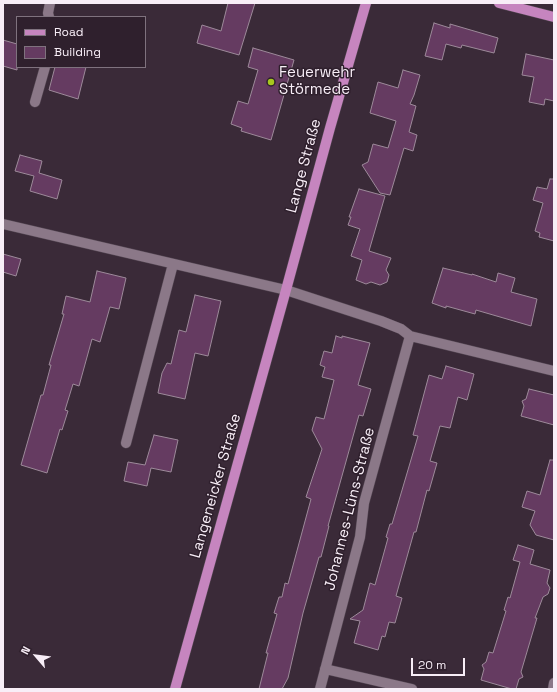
<!DOCTYPE html>
<html>
<head>
<meta charset="utf-8">
<style>
  body { margin:0 }
  #map { position:relative; width:557px; height:692px; overflow:hidden; background:#3a2a38; font-family:"Space Grotesk",sans-serif }
  canvas { display:block }
  .frame { position:absolute; inset:0; border:4px solid #f8eef7; pointer-events:none }
  .legend { position:absolute; left:16px; top:16px; width:130px; height:52px; box-sizing:border-box; background:#2f202d; border:1px solid #7f727e; margin:0; padding:5px 7px; list-style:none; font-size:12px; color:#f8eef7 }
  .legend li { display:flex; align-items:center; gap:8px; height:20px }
  .legend b { width:20px; border:1px solid #7f727e }
  .north { position:absolute; left:16px; top:636px; width:40px; height:40px; -webkit-text-stroke:3px #2f202d; paint-order:stroke; rotate:298deg; font-size:11px; font-weight:700; line-height:16px; text-align:center; color:#f8eef7 }
  .north::after { content:''; display:block; margin:auto; width:14px; height:18px; background:#f8eef7; clip-path:polygon(50% 0,100% 100%,50% 72%,0 100%) }
  .scale { position:absolute; left:411px; top:658px; width:54px; height:18px; box-sizing:border-box; border:2px solid #f8eef7; border-top:0; padding-left:5px; font-size:12px; line-height:14px; white-space:nowrap; color:#f8eef7; -webkit-text-stroke:3px #2f202d; paint-order:stroke }
</style>
</head>
<body>
<div id="map">
<canvas width="557" height="692"></canvas>
<div class="frame"></div>
<ul class="legend">
<li><b style="height:5px;background:#c685bf"></b>Road</li>
<li><b style="height:11px;background:#653b61"></b>Building</li>
</ul>
<div class="north">N</div>
<div class="scale">20 m</div>
</div>
<script>
const c = document.querySelector('canvas').getContext('2d');
c.lineJoin = 'round';
function paint(path, color) { c.fillStyle = color; c.fill(path, 'evenodd'); }
const shape = rows => new Path2D(rows.map(r => 'M' + r).join(''));
function strokePath(path, color, width, dash) { c.strokeStyle = color; c.lineWidth = width; c.lineCap = dash ? 'butt' : 'round'; c.setLineDash(dash || []); c.stroke(path); }
function label(font, color, halo, rows, align = 'center') {
  c.font = font + ' "Space Grotesk",sans-serif'; c.lineWidth = 3; c.setLineDash([]); c.textBaseline = 'middle'; c.strokeStyle = halo; c.fillStyle = color; for (const [text, x, y, turn = 0] of rows) {
    c.save(); c.translate(x, y); c.rotate((+turn || 0) * Math.PI / 180); c.textAlign = isNaN(turn) ? turn : align; if (halo) c.strokeText(text, 0, 0); c.fillText(text, 0, 0); c.restore();
  }
}
const building = shape([
  [228,3,255,3,239,55,197,43,202,25,221,31,228,3],
  [434,23,450,28,450,24,498,38,494,53,462,45,461,48,446,44,442,60,425,56,434,23],
  [3,40,17,44,17,70,3,66,3,40],
  [253,48,294,60,271,140,241,131,242,128,231,124,238,101,248,104,258,70,248,67,253,48],
  [526,54,554,60,554,101,545,99,544,105,529,102,534,77,522,75,526,54],
  [55,67,86,67,78,99,49,90,55,67],
  [403,70,420,75,414,95,410,104,416,106,409,132,417,135,413,151,404,148,390,195,380,193,362,165,368,162,373,144,388,148,396,121,370,113,378,82,398,88,403,70],
  [20,155,42,161,39,173,62,180,57,199,30,191,34,176,15,171,20,155],
  [550,179,554,179,554,241,539,237,540,233,535,231,543,203,533,200,537,187,547,189,550,179],
  [359,189,385,196,369,251,391,258,386,270,389,275,387,282,380,285,371,282,366,284,356,280,362,260,351,256,360,229,348,225,351,217,349,217,359,189],
  [3,254,21,259,16,276,3,272,3,254],
  [443,268,472,275,472,274,496,282,498,273,515,278,511,292,537,299,531,326,476,310,475,314,446,306,446,308,432,303,443,268],
  [97,271,126,278,119,309,110,307,100,342,92,339,79,386,73,384,65,410,68,411,62,430,60,429,47,473,21,465,41,395,43,395,51,365,49,365,64,314,62,314,66,296,90,302,97,271],
  [195,295,221,301,208,356,195,353,185,399,158,393,162,373,167,363,171,364,179,330,186,332,195,295],
  [336,336,342,338,342,336,370,343,358,385,371,389,363,416,359,415,352,440,328,526,329,526,321,557,319,557,303,613,288,678,282,689,259,689,268,653,266,653,277,614,274,613,279,597,282,597,285,583,288,584,311,499,306,497,322,449,312,430,316,417,324,419,334,380,322,377,325,367,320,365,324,351,332,353,336,336],
  [446,366,474,374,467,400,458,397,450,428,440,426,430,461,437,463,429,491,427,490,416,532,414,532,396,596,402,598,395,623,389,622,385,637,382,636,378,650,354,643,360,621,350,619,363,610,370,583,375,585,388,538,386,537,390,524,392,524,418,436,413,435,429,375,442,379,446,366],
  [529,389,554,395,554,425,521,416,524,406,522,401,526,399,529,389],
  [154,435,178,440,171,472,151,468,147,486,124,481,128,462,145,465,154,435],
  [550,460,554,460,554,540,536,535,530,525,535,511,522,507,527,491,540,495,550,460],
  [518,545,534,550,530,564,550,570,547,583,550,588,548,594,543,597,535,618,537,618,521,672,523,677,519,679,516,689,512,689,481,680,484,669,482,665,486,662,489,652,493,653,506,611,504,610,508,597,510,598,520,562,513,560,518,545]
]);
const minor = shape([
  [49,17,48,13,50,3],
  [35,102,45,67],
  [3,224,286,290,381,321,401,329,410,336,554,371],
  [126,443,173,264],
  [325,669,412,689],
  [320,689,360,537,364,503,410,336],
  [553,689,554,683]
]);
const major = shape([
  [499,3,554,17],
  [175,689,286,290,330,128,366,3]
]);
const markers = [
  [271,82,4,"#a7c71e"]
];
const poiNames = [
  ["Feuerwehr",279,73],
  ["Störmede",279,90]
];
const streetNames = [
  ["Lange Straße",304,166,-75],
  ["Langeneicker Straße",216,486,-74],
  ["Johannes-Lüns-Straße",350,509,-76]
];
paint(building, '#653b61');
strokePath(building, '#9d8a9a', 1);
strokePath(minor, '#544753', 11);
strokePath(major, '#544753', 11);
strokePath(minor, '#8b7888', 10);
strokePath(major, '#c685bf', 10);
for (const [x, y, r, color] of markers) { const dot = new Path2D(); dot.arc(x, y, r, 0, 2 * Math.PI); c.fillStyle = color; c.fill(dot); strokePath(dot, '#2f202d', 1.5); }
label('15px', '#f8eef7', '#2f202d', poiNames, 'left');
label('15px', '#f8eef7', '#2f202d', streetNames);
</script>
</body>
</html>
